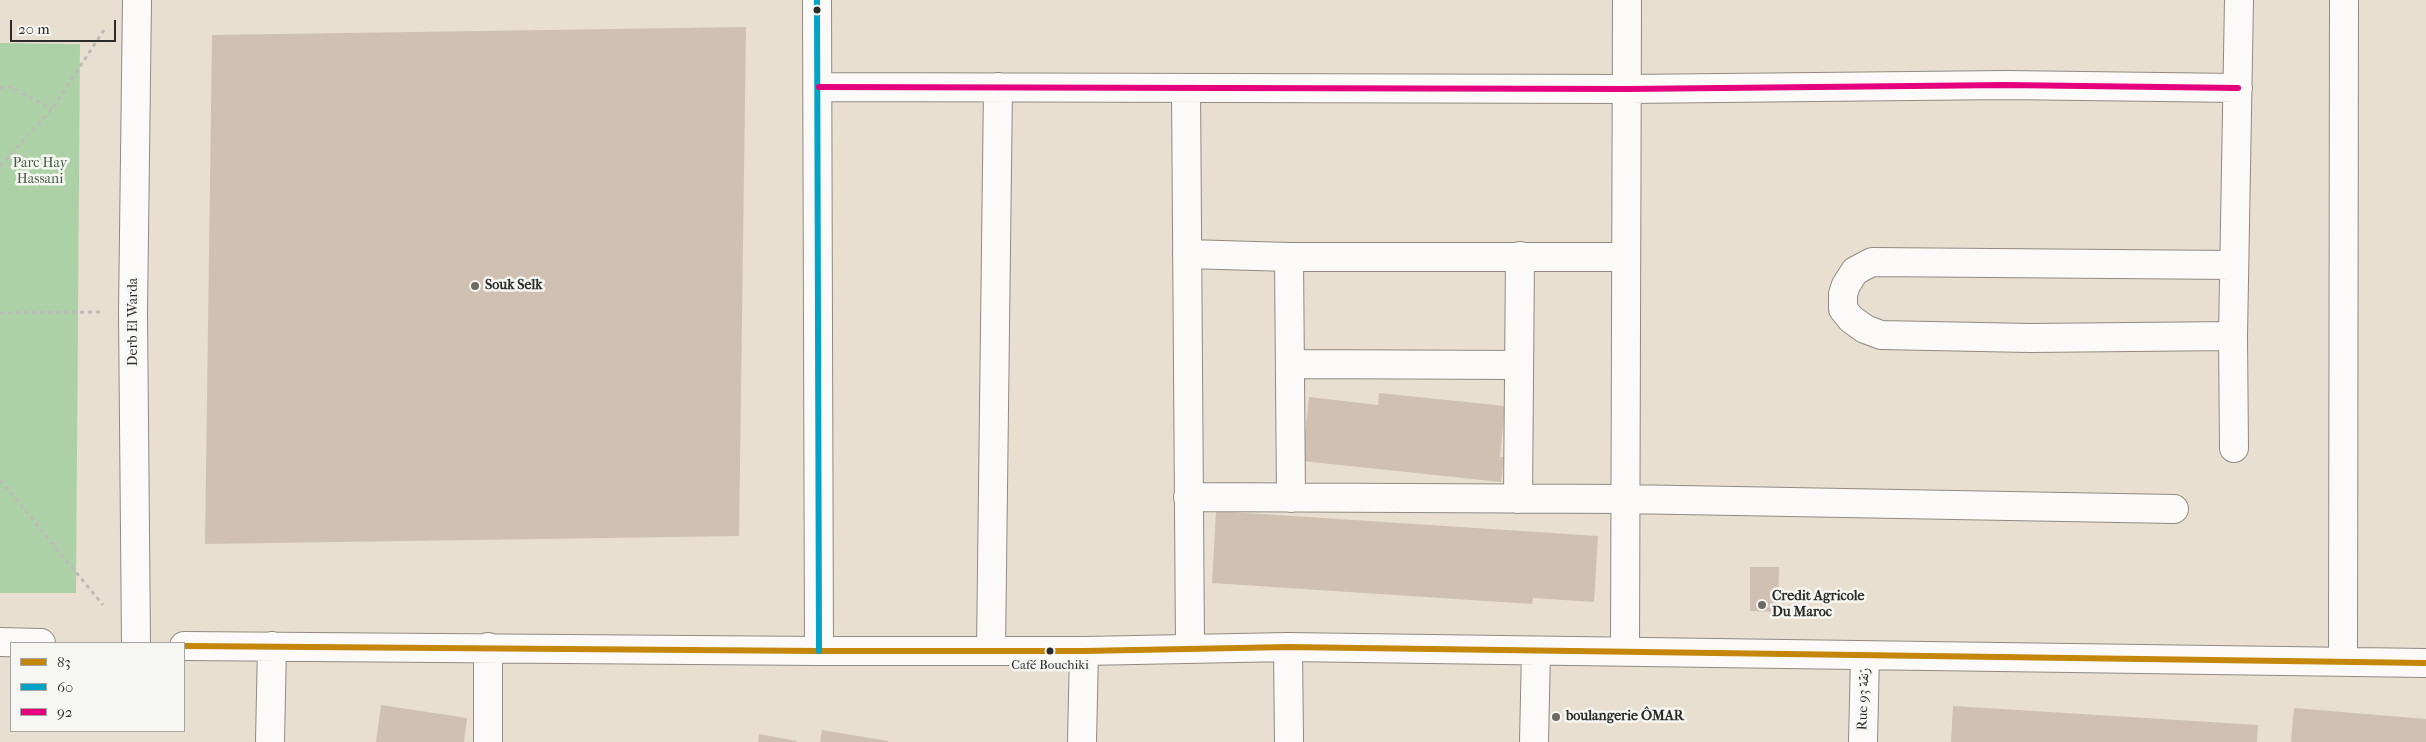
<!DOCTYPE html>
<html>
<head>
<meta charset="utf-8">
<style>
  body { margin:0 }
  #map { position:relative; width:2426px; height:742px; overflow:hidden; background:#e8dfd1; font-family:"IM FELL French Canon",serif }
  canvas { display:block }
  .legend { position:absolute; left:10px; top:642px; width:175px; height:90px; box-sizing:border-box; background:#f6f6f2; border:1px solid #a5a5a2; margin:0; padding:6px 9px; list-style:none; font-size:15px; color:#2b2b2b }
  .legend li { display:flex; align-items:center; gap:10px; height:25px }
  .legend b { width:25px; border:1px solid #a5a5a2 }
  .scale { position:absolute; left:10px; top:20px; width:106px; height:22px; box-sizing:border-box; border:2px solid #2b2b2b; border-top:0; padding-left:6px; font-size:15px; line-height:18px; white-space:nowrap; color:#2b2b2b; -webkit-text-stroke:4px #f6f6f2; paint-order:stroke }
</style>
</head>
<body>
<div id="map">
<canvas width="2426" height="742"></canvas>
<ul class="legend">
<li><b style="height:6px;background:#c4870b"></b>83</li>
<li><b style="height:6px;background:#02a3c6"></b>60</li>
<li><b style="height:6px;background:#e5007d"></b>92</li>
</ul>
<div class="scale">20 m</div>
</div>
<script>
const c = document.querySelector('canvas').getContext('2d');
c.lineJoin = 'round';
function paint(path, color) { c.fillStyle = color; c.fill(path, 'evenodd'); }
const shape = rows => new Path2D(rows.map(r => 'M' + r).join(''));
function strokePath(path, color, width, dash) { c.strokeStyle = color; c.lineWidth = width; c.lineCap = dash ? 'butt' : 'round'; c.setLineDash(dash || []); c.stroke(path); }
function label(font, color, halo, rows, align = 'center') {
  c.font = font + ' "IM FELL French Canon",Amiri,serif'; c.lineWidth = 5; c.setLineDash([]); c.textBaseline = 'middle'; c.strokeStyle = halo; c.fillStyle = color; for (const [text, x, y, turn = 0] of rows) {
    c.save(); c.translate(x, y); c.rotate((+turn || 0) * Math.PI / 180); c.textAlign = isNaN(turn) ? turn : align; if (halo) c.strokeText(text, 0, 0); c.fillText(text, 0, 0); c.restore();
  }
}
const green = shape([
  [0,43,80,44,76,593,0,593]
]);
const building = shape([
  [746,27,739,536,205,544,212,35],
  [1379,393,1505,406,1500,457,1504,457,1501,482,1302,461,1309,397,1378,405],
  [1216,511,1598,536,1594,602,1533,598,1532,604,1212,583],
  [1750,567,1779,567,1778,612,1750,611],
  [381,705,467,718,464,742,376,742],
  [1953,706,2258,725,2257,742,1951,742],
  [2294,708,2426,719,2426,742,2291,742],
  [822,730,888,741,888,742,820,742],
  [759,734,797,741,797,742,758,742]
]);
const path = shape([
  [0,88,9,86,52,109],
  [0,166,52,109,104,30],
  [0,313,102,312],
  [0,480,103,605]
]);
const minor = shape([
  [817,0,819,651],
  [819,87,1627,89,2006,85,2238,88],
  [1186,88,1190,648],
  [1187,254,1289,257,1626,257],
  [1289,257,1291,498],
  [2233,336,2030,338,1881,335,1865,329,1851,319,1843,309,1843,294,1846,285,1855,271,1872,262,2234,265],
  [1290,364,1519,365],
  [2234,448,2233,336,2239,0],
  [1188,497,1625,499,2174,509],
  [1518,499,1520,256],
  [0,642,41,643],
  [136,643,133,312,137,0],
  [184,646,819,651,1084,651,1288,647,2426,663],
  [1288,647,1289,742],
  [991,649,998,87],
  [1625,651,1627,0],
  [2343,662,2344,0],
  [270,742,272,646],
  [488,742,488,647],
  [1082,742,1084,651],
  [1534,742,1536,651],
  [1863,742,1865,656]
]);
const bus1 = shape([
  [184,646,819,651,1084,651,1288,647,2426,663]
]);
const bus2 = shape([
  [817,0,819,651]
]);
const bus3 = shape([
  [819,87,1627,89,2006,85,2238,88]
]);
const markers = [
  [817,10,4.5,"#2b2b2b"],
  [475,286,5,"#6d6a65"],
  [1762,605,5,"#6d6a65"],
  [1050,651,4.5,"#2b2b2b"],
  [1556,717,5,"#6d6a65"]
];
const busNames = [
  ["Café Bouchiki",1050,666]
];
const parkNames = [
  ["Parc Hay",40,164],
  ["Hassani",40,180]
];
const poiNames = [
  ["Souk Selk",485,286],
  ["Credit Agricole",1772,597],
  ["Du Maroc",1772,613],
  ["boulangerie ÔMAR",1566,717]
];
const streetNames = [
  ["Derb El Warda",134,322,-90],
  ["Rue 93 زنقة",1864,699,-88]
];
paint(green, '#add1a7');
paint(building, '#cfc0b2');
strokePath(minor, '#8f8b83', 30);
strokePath(path, '#bdbbb8', 3, [4, 4]);
strokePath(minor, '#fcfaf8', 28);
strokePath(bus1, '#c4870b', 6);
strokePath(bus2, '#02a3c6', 6);
strokePath(bus3, '#e5007d', 6);
for (const [x, y, r, color] of markers) { const dot = new Path2D(); dot.arc(x, y, r, 0, 2 * Math.PI); c.fillStyle = color; c.fill(dot); strokePath(dot, '#f6f6f2', 2); }
label('13px', '#2b2b2b', '#f6f6f2', busNames);
label('14px', '#435a46', '#f6f6f2', parkNames);
label('bold 14px', '#2b2b2b', '#f6f6f2', poiNames, 'left');
label('14px', '#2b2b2b', '#f6f6f2', streetNames);
</script>
</body>
</html>
